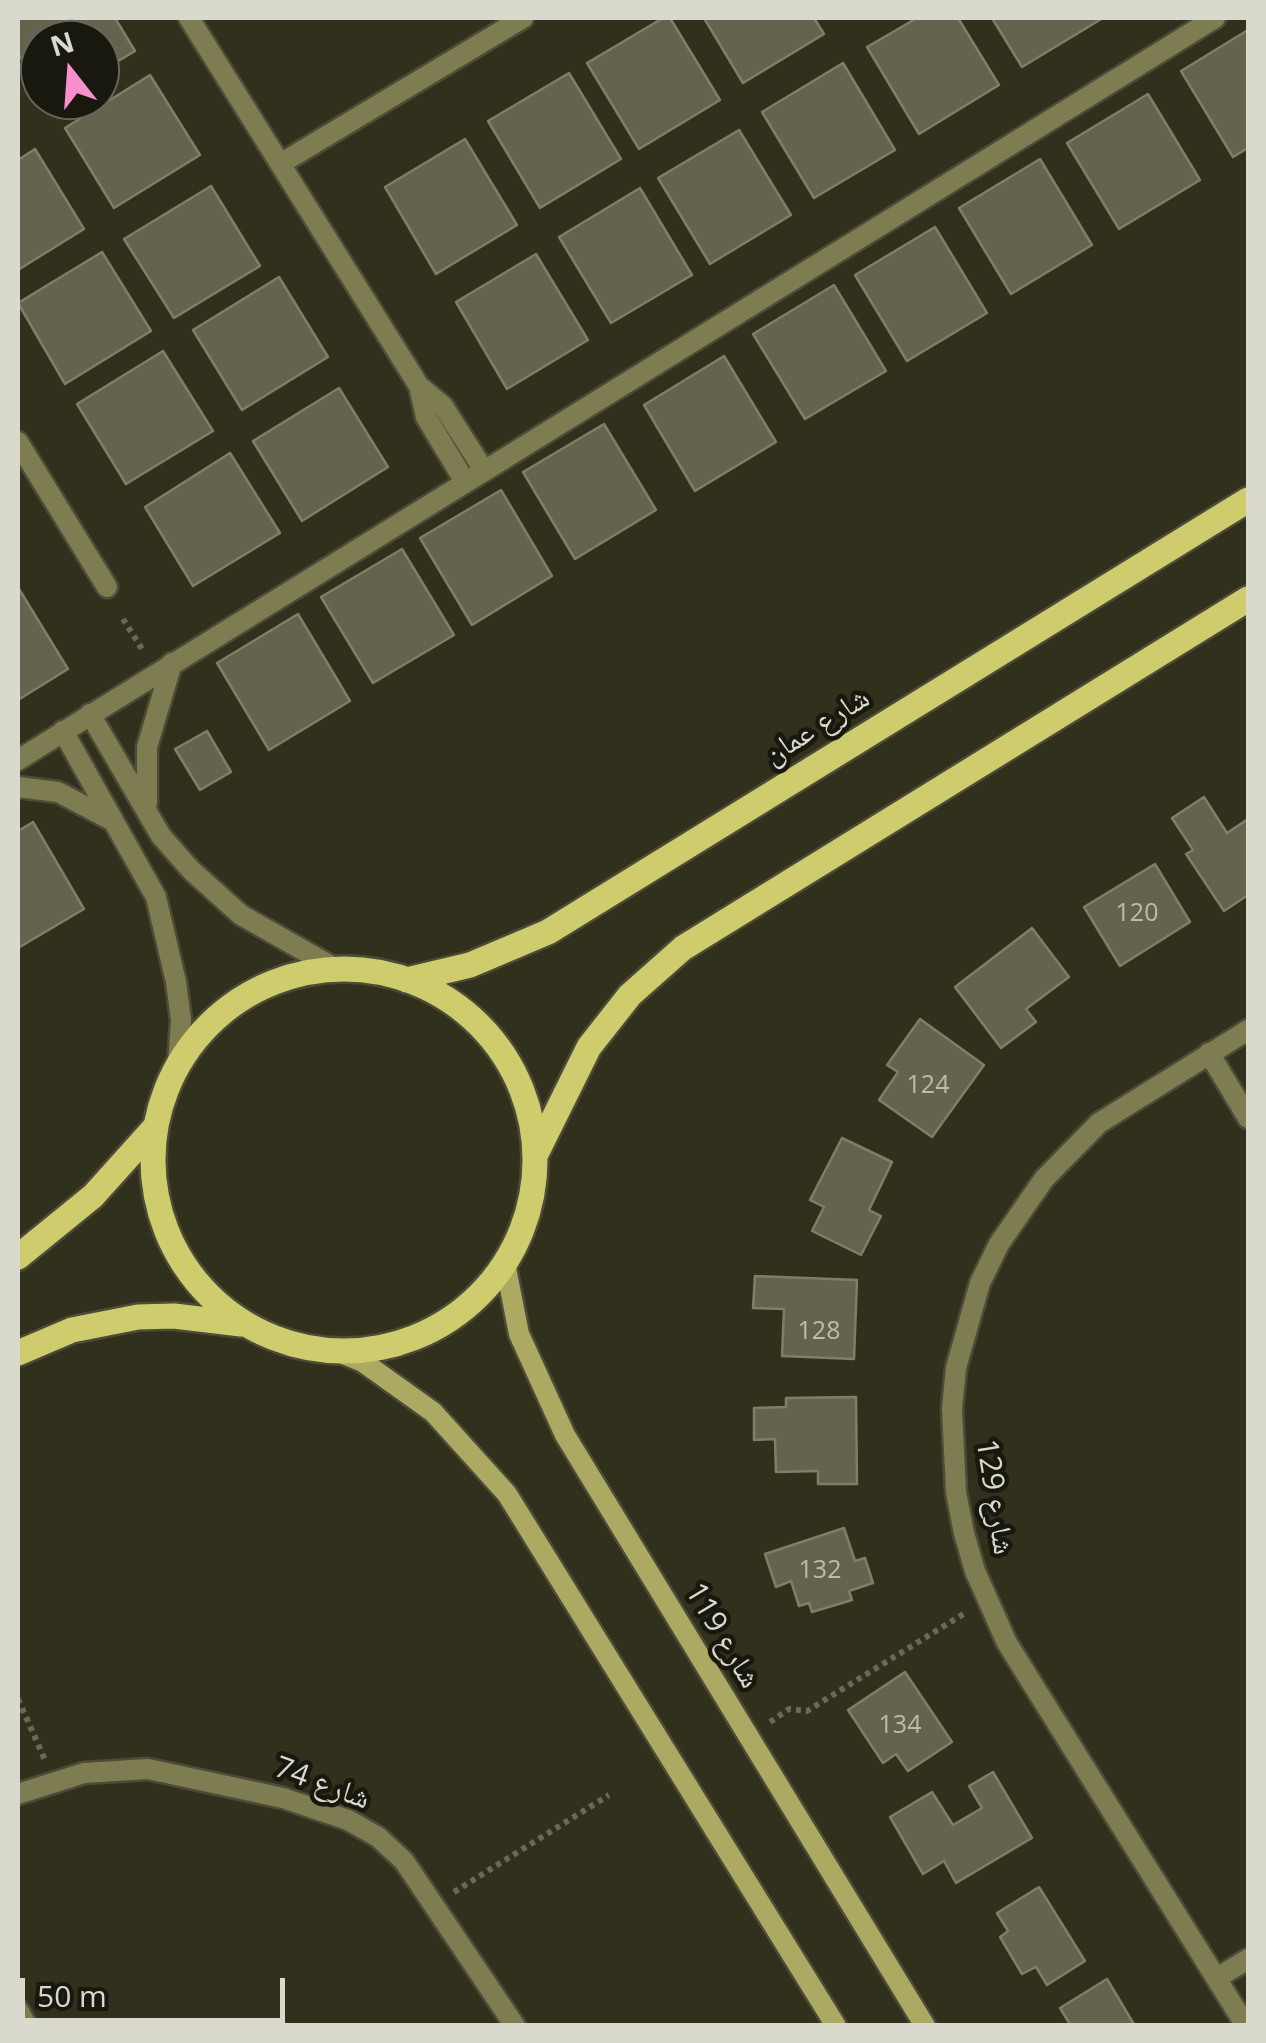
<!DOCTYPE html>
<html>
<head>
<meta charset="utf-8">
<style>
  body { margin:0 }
  #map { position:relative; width:1266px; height:2043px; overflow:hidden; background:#31301c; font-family:"Open Sans",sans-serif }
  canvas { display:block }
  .frame { position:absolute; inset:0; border:20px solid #d9d9cd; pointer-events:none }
  .north { position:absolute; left:20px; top:20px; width:100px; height:100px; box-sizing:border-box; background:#18180f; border:2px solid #65655b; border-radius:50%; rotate:343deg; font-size:28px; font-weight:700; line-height:40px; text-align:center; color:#d9d9cd }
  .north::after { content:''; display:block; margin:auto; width:35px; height:45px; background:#f790cd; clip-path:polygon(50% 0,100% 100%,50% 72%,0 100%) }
  .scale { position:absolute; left:20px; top:1978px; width:265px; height:45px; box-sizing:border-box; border:5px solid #d9d9cd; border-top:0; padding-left:12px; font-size:30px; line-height:35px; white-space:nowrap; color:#d9d9cd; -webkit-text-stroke:8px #18180f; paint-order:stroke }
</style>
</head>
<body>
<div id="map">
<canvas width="1266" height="2043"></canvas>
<div class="frame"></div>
<div class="north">N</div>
<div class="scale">50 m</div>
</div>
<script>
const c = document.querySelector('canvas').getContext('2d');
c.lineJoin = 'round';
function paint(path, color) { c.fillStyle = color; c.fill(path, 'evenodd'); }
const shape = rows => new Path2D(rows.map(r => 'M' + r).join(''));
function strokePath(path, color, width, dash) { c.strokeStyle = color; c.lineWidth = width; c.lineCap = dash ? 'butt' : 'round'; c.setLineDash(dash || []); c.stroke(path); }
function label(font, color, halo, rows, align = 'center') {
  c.font = font + ' "Open Sans","Noto Naskh Arabic",sans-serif'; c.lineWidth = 9; c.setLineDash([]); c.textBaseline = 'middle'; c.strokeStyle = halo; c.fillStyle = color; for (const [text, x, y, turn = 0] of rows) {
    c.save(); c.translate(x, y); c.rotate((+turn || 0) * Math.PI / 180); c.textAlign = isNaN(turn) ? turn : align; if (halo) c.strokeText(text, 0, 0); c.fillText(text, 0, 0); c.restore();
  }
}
const building = shape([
  [18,18,115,18,135,51,100,72,100,40,40,40,40,89,18,53,18,18],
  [663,18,670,18,720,100,639,149,587,63,663,18],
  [704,18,814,18,824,34,743,83,704,18],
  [917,18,958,18,999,85,919,134,867,47,917,18],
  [992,18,1103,18,1022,67,992,18],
  [1248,30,1248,148,1233,157,1181,71,1248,30],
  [843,63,895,150,814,198,762,112,843,63],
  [569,73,621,159,540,208,488,121,569,73],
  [150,75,200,155,114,208,65,128,150,75],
  [1148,94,1200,180,1119,229,1067,143,1148,94],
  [739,130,791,215,710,264,658,178,739,130],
  [465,139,517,225,436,274,385,187,465,139],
  [35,149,84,229,18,270,18,160,35,149],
  [1040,159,1092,245,1011,294,959,208,1040,159],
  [211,186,260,266,174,318,124,239,211,186],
  [640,188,692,275,611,323,559,237,640,188],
  [935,227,987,313,907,361,855,275,935,227],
  [102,252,151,331,65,384,18,303,102,252],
  [536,254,588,340,507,389,456,302,536,254],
  [279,277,328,357,242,410,193,330,279,277],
  [834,285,886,371,805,419,753,334,834,285],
  [163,351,213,431,126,484,77,404,163,351],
  [724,356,776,442,695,491,644,405,724,356],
  [339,388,388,467,302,521,253,441,339,388],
  [604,424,656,510,575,559,523,472,604,424],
  [230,453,280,533,193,586,145,507,230,453],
  [501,490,552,576,472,625,420,538,501,490],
  [402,549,454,635,373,683,321,597,402,549],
  [19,589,68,669,18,700,18,590,19,589],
  [298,614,350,701,269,750,217,663,298,614],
  [207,731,231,772,200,790,175,749,207,731],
  [1204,797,1227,833,1248,819,1248,895,1224,911,1186,854,1193,850,1172,818,1204,797],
  [33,822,84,909,18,948,18,831,33,822],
  [1155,864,1190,922,1120,966,1084,907,1155,864],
  [1032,928,1069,977,1026,1009,1036,1022,1001,1048,955,987,1032,928],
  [920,1019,984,1065,932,1137,879,1100,898,1072,887,1065,920,1019],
  [842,1138,892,1162,869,1210,881,1216,861,1255,812,1231,824,1207,810,1200,842,1138],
  [755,1276,857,1280,854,1359,782,1356,784,1309,753,1308,755,1276],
  [856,1397,857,1484,818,1484,818,1471,776,1472,775,1439,754,1440,754,1408,786,1407,786,1398,856,1397],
  [844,1528,855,1561,865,1558,873,1583,849,1591,852,1600,812,1612,809,1603,799,1606,791,1581,776,1587,765,1554,844,1528],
  [905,1672,952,1742,908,1771,896,1754,883,1763,848,1710,905,1672],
  [993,1772,1032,1838,956,1883,944,1861,923,1874,890,1817,932,1792,953,1825,982,1808,969,1786,993,1772],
  [1039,1887,1085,1961,1047,1985,1036,1967,1022,1974,1000,1937,1008,1931,997,1913,1039,1887],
  [1107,1979,1135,2026,1071,2026,1060,2008,1107,1979]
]);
const path = shape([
  [123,619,144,652],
  [18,1699,45,1760],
  [770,1722,789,1709,807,1711,965,1613],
  [454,1892,609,1795]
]);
const street = shape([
  [189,18,419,386,443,406,483,469],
  [280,164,523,18],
  [419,386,426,417,464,480],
  [18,442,107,587],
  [90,714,161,836,191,870,241,915,338,970],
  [63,731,156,897,176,982,181,1020,178,1064],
  [18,760,1215,18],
  [18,787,58,792,113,821],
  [147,803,147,747,172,663],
  [1209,1053,1248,1118],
  [18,1794,84,1773,148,1769,283,1798,348,1820,378,1837,404,1861,515,2026],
  [1217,1978,1248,1959],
  [18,2010,27,2026],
  [1246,2026,1007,1643,975,1571,964,1533,956,1492,952,1409,956,1368,980,1283,999,1244,1044,1179,1099,1123,1248,1030]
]);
const secondary = shape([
  [505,1263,519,1334,565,1435,925,2026],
  [336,1351,363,1362,433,1412,507,1494,836,2026]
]);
const primary = shape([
  '153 1160a191 191 0 1 1 382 0a191 191 0 1 1-382 0Z',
  [407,980,470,965,548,932,1248,500],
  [536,1154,589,1047,630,995,683,948,1248,599],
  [18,1257,93,1196,156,1126],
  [18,1353,72,1330,138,1317,174,1316,241,1324]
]);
const numberNames = [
  ["120",1137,914],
  ["124",928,1086],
  ["128",819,1332],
  ["132",820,1571],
  ["134",900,1726]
];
const streetNames = [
  ["شارع عمان",817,727,-32],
  ["شارع 129",994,1497,81],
  ["شارع 119",722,1636,59],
  ["شارع 74",322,1784,20]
];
paint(building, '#64644e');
strokePath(building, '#7f7f68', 2.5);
strokePath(street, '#4c4b38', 25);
strokePath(secondary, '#4c4b38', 25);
strokePath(primary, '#4c4b38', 30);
strokePath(path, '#6a6958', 6, [5, 5]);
strokePath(street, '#7e7d52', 20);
strokePath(secondary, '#acaa62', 20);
strokePath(primary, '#cfcc6d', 25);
label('25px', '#bcbcad', null, numberNames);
label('30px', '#d9d9cd', '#18180f', streetNames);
</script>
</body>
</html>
